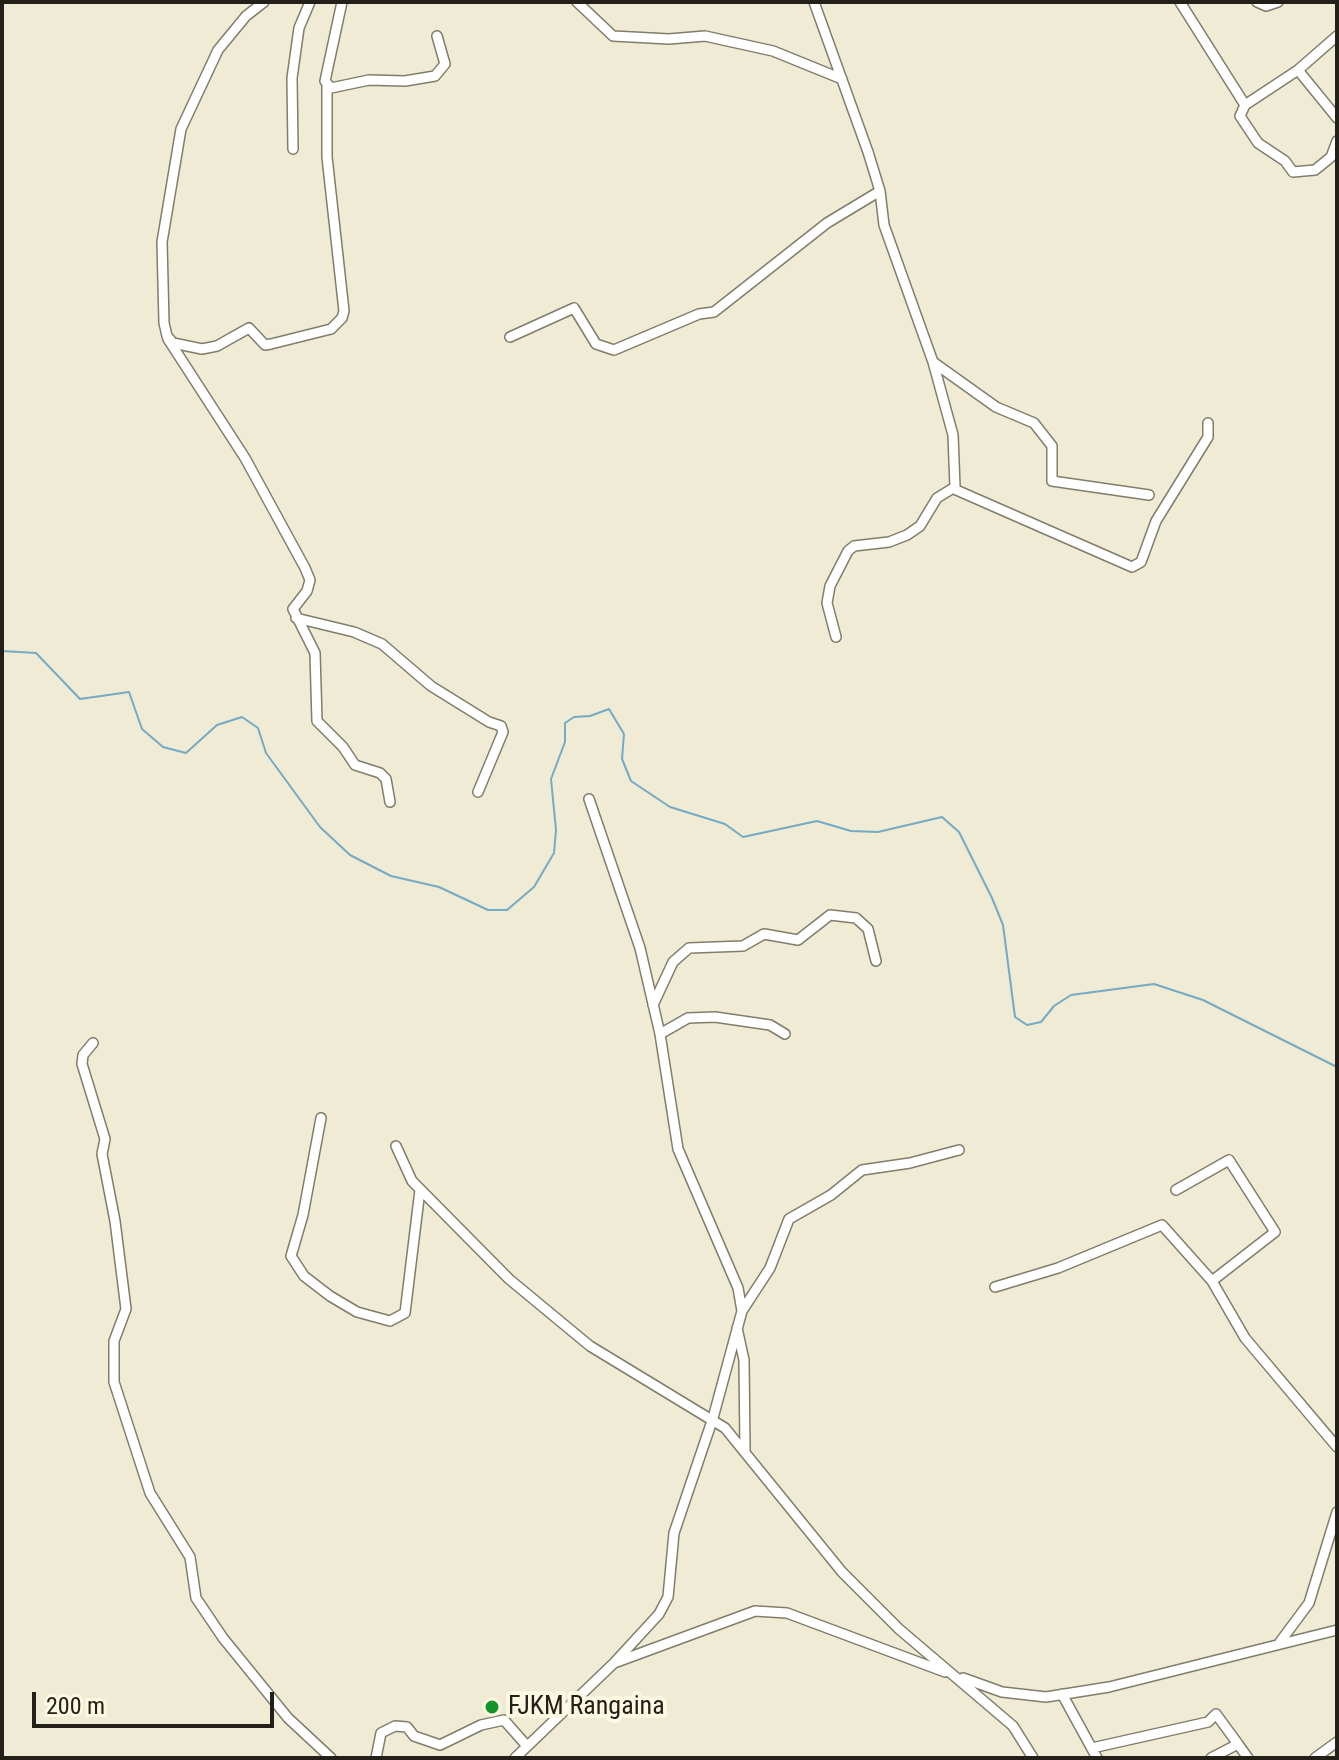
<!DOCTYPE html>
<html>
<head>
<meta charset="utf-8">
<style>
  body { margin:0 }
  #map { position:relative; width:1339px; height:1760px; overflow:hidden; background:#efebd5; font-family:"Roboto Condensed",sans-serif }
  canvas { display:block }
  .frame { position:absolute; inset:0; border:4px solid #222019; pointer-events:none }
  .scale { position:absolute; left:32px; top:1692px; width:242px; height:36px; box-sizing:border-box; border:4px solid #222019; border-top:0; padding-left:10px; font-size:24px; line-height:28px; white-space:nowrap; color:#222019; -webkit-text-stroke:6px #fcf8e2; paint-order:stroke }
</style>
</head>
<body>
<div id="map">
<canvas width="1339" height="1760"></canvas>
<div class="frame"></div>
<div class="scale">200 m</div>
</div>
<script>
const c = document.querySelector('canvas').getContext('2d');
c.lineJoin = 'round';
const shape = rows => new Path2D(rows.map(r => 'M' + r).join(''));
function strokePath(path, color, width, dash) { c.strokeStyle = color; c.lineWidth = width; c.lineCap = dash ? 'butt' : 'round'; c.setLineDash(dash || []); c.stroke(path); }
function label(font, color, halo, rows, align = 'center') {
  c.font = font + ' "Roboto Condensed",sans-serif'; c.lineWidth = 8; c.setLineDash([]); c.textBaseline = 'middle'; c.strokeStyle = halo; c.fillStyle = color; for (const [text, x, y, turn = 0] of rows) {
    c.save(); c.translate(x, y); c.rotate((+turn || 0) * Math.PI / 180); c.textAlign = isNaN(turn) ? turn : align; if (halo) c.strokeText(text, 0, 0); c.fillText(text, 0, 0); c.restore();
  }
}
const stream = shape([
  [2,651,36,653,80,699,129,692,142,729,163,747,186,753,217,725,242,717,258,728,266,753,320,827,350,855,391,876,439,887,488,910,507,910,534,887,554,853,556,830,551,779,565,742,565,723,574,717,590,716,609,709,624,734,622,759,631,781,670,807,725,824,743,837,817,821,851,831,878,832,942,817,959,832,992,898,1003,925,1015,1017,1027,1025,1041,1022,1054,1006,1071,995,1154,984,1203,1000,1337,1067]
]);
const minor = shape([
  [264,2,246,16,218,50,181,129,162,242,164,323,167,336,173,343,202,349,217,346,249,328,265,345,271,344,331,329,342,318,344,311,327,157,327,86],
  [342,2,325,81,331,88,369,80,405,81,435,76,445,64,437,36],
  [577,2,613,36,669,39,705,36,773,51,842,79],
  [814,2,868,152,880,191,884,225,933,362,996,407,1034,423,1052,446,1052,481,1149,495],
  [1180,2,1245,105],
  [1257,2,1266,6,1278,2],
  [1337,36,1298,70,1245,105,1240,116,1258,143,1285,161,1293,172,1315,170,1331,157,1337,141],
  [1298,70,1337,118],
  [293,149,292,78,299,28,310,2],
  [510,337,574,308,596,344,614,350,699,314,714,312,827,223,880,191],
  [168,339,245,458,305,568,310,580,307,591,293,609,315,653,317,721,343,747,355,765,380,773,386,779,390,802],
  [954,489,1132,567,1141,562,1156,521,1208,437,1208,423],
  [296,618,354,632,382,644,431,686,489,722,501,726,503,732,478,792],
  [836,637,827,603,830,586,848,551,854,546,889,542,907,535,920,526,937,498,955,487,953,435,933,362],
  [589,799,640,948,660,1034,678,1149,738,1288,742,1311,713,1418,674,1533,668,1597,659,1614,614,1663],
  [653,1005,673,962,689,948,743,946,764,934,798,940,830,915,856,918,868,929,876,961],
  [660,1034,688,1018,715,1017,770,1025,785,1034],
  [93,1043,83,1055,82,1064,105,1139,102,1154,115,1221,126,1309,114,1341,114,1382,150,1493,190,1557,196,1598,223,1638,288,1718,331,1758],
  [321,1118,303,1215,291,1256,304,1276,330,1296,357,1312,390,1321,405,1313,420,1190],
  [396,1146,412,1181,509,1279,590,1346,725,1428,842,1572,899,1629,1013,1726,1033,1758],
  [1176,1190,1229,1160,1275,1232,1212,1281],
  [995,1287,1058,1268,1162,1225,1212,1281,1245,1338,1337,1447],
  [742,1311,770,1268,789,1219,831,1195,862,1170,910,1163,959,1150],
  [737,1328,744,1360,745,1450],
  [1280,1642,1309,1603,1337,1512],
  [963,1678,1002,1692,1046,1697,1109,1687,1337,1630],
  [1062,1694,1097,1758],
  [1092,1748,1208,1722,1216,1714,1238,1744],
  [376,1758,381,1733,395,1726,407,1727,414,1736,440,1745,481,1725,504,1720,527,1746],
  [515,1758,614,1663,755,1611,787,1613,945,1672],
  [1211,1758,1238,1744,1248,1758],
  [1315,1758,1337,1742]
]);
const markers = [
  [492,1707,8,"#119528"]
];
const poiNames = [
  ["FJKM Rangaina",508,1707]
];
strokePath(stream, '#75aac4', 2);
strokePath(minor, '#817d6a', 12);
strokePath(minor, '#fff', 9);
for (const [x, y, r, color] of markers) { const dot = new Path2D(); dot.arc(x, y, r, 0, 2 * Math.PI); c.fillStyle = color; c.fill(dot); strokePath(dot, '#fcf8e2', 3); }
label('26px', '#222019', '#fcf8e2', poiNames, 'left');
</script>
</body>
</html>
